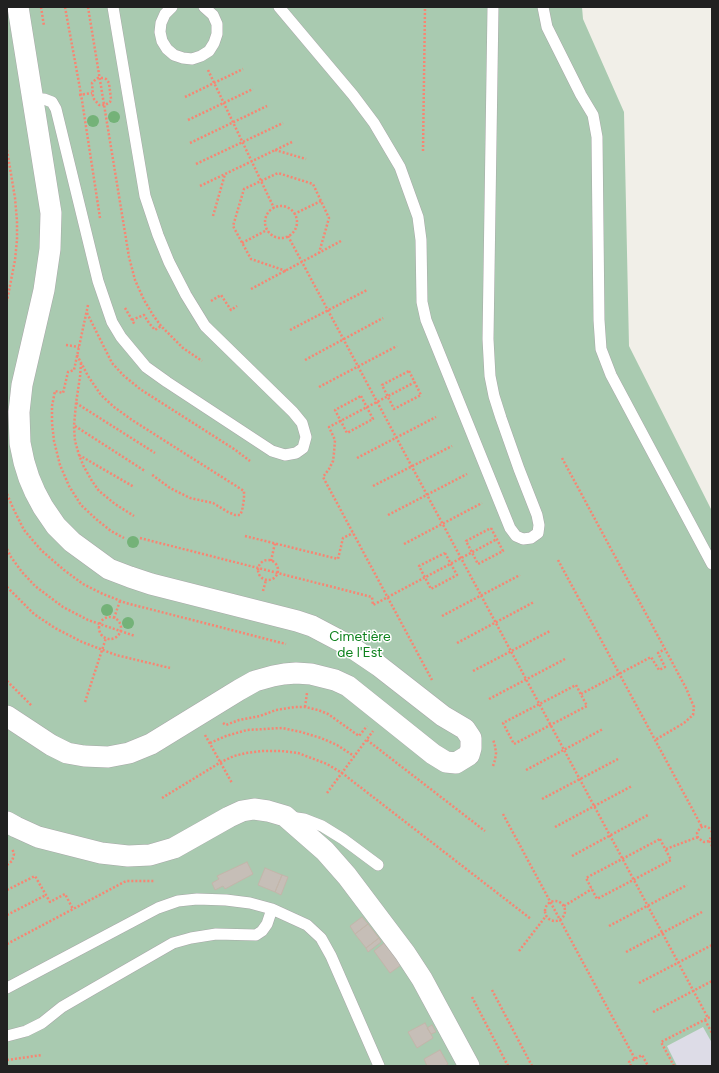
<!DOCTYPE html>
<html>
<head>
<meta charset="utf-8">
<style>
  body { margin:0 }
  #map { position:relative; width:719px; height:1073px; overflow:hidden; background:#f1efe8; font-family:Figtree,sans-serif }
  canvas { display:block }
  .frame { position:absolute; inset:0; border:8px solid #212121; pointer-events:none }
</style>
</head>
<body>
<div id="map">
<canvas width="719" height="1073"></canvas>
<div class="frame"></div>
</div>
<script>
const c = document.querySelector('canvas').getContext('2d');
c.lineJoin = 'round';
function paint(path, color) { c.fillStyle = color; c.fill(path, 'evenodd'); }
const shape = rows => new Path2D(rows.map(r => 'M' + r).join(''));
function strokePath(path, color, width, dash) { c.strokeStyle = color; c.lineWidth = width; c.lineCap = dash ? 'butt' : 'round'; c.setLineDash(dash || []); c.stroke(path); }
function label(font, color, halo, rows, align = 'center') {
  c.font = font + ' Figtree,sans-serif'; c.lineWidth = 3; c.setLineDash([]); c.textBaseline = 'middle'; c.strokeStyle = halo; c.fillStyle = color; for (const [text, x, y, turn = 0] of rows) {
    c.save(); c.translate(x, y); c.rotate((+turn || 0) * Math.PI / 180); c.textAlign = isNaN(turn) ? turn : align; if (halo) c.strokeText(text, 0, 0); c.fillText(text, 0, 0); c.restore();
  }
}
const cemetery = shape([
  [7,7,582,7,583,19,624,112,629,346,712,511,712,1066,7,1066]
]);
const plaza = shape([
  [703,1027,712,1043,712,1066,677,1066,667,1046]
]);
const building = shape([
  [247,862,253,874,225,889,223,886,215,890,212,883,219,879,217,876,247,862],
  [265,868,282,875,275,892,258,885,265,868],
  [282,875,288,877,281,895,275,892,282,875],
  [362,917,368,924,355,934,350,926,362,917],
  [368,924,379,938,366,948,355,934,368,924],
  [379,938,381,942,368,952,366,948,379,938],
  [384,943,401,965,390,973,374,951,384,943],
  [425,1023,433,1038,417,1048,408,1032,425,1023],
  [432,1025,436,1032,431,1034,427,1028,432,1025],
  [440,1050,448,1064,445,1066,427,1066,424,1059,440,1050]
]);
const path = shape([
  [41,7,44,26],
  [65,7,81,94,100,218],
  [88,7,129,257,135,280,144,300,153,315,161,326,183,348,202,361],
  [208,70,274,208],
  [97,78,103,78,106,79,109,83,111,99,110,102,105,105,99,105,94,99,93,96,92,83,97,78],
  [79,95,92,93],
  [185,97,243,69],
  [188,120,253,89],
  [190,143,267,106],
  [7,150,15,198,17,221,17,240,15,260,7,301],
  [275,150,306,159],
  [423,151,425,7],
  [196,164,283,123],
  [200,186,292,142],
  '265 222a16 16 0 1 1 32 0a16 16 0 1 1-32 0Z',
  [294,214,321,201],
  [213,216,225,174],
  [288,236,708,1018],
  [242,243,267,230],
  [286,271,251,259,233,226,244,189,278,173,313,184,329,218,319,253],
  [251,289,341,241],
  [211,301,221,295,231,310,237,306],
  [88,305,74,370,68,372,63,393,55,391,52,406,52,423,54,441,60,465,69,486,81,505,96,519,111,531,124,538],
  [125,308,135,325],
  [87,313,112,363,123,375,140,389,234,449,250,461],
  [132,320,144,315,149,323,155,330,161,326],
  [290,330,367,290],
  [66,345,79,347],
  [77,355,88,376,101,395,114,407,132,420,244,491,244,499,242,511,240,515,235,515,228,512,213,503,190,498,170,488,151,474],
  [305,360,383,318],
  [81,363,80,377,76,403,74,426,75,441,79,455,84,467,92,481,99,491,115,504,134,516],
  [409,371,421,395,394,409,382,385,409,371],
  [415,382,329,427,335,440,334,453,333,461,329,469,323,477,432,680],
  [319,387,397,346],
  [361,396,373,419,347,433,335,410,361,396],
  [76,403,155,453],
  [75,426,145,471],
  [79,455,134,487],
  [357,458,436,417],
  [562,458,686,688,694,707,693,715,684,723,655,740],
  [373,486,452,446],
  [7,494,13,508,24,530,41,550,64,570,83,584,103,594,126,603,286,644],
  [388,515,467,474],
  [491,528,503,551,478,564,466,541,491,528],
  [245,536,338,559,343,538,353,533],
  [140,538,372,597,373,605,497,539],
  [404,544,482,503],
  [7,549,11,557,22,572,35,586,63,607,88,620,135,636],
  [445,553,457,575,431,589,419,566,445,553],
  [558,560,702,827],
  '258 570a10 10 0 1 1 20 0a10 10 0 1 1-20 0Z',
  [271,561,275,543],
  [7,587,34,614,55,628,82,642,116,655,170,668],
  [263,591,266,580],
  [442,616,520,575],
  '99 628a11 11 0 1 1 22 0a11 11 0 1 1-22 0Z',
  [114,618,120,601],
  [457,643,534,602],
  [473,671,550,631],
  [7,681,32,706],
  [576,685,587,706,514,744,503,723,576,685],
  [581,694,651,657,659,670,665,667,658,653,665,649],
  [489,699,565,659],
  [85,702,106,638],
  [305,707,307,693],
  [223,723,226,725,239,720,260,716,276,710,295,707,305,707,318,710,328,714,359,736,367,726],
  [205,735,232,783],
  [367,740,485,831],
  [210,743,226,736,247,730,282,728,301,732,321,738,337,745,354,756],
  [493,766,495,760,496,753,495,746,493,739],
  [526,770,603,729],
  [327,793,373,731],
  [162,798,221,762,234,756,246,753,263,751,281,751,298,753,327,764,342,773,531,919],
  [542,799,618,759],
  [503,814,635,1059],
  [555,827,632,786],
  [712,832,709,828,704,826,700,828,697,833,698,838,704,842,709,841,712,835],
  [660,839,671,860,597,899,586,878,660,839],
  [709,841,712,846],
  [666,849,698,837],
  [572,856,648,815],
  [7,865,12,861,13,858,14,854,12,848],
  [7,890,35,876,50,902,65,894,73,909],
  '545 911a10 10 0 1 1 20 0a10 10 0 1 1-20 0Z',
  [564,906,592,889],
  [7,915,46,895],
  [609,926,687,885],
  [7,944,126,881,154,881],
  [519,951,546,916],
  [626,952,702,912],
  [639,983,712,945],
  [492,990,532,1066],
  [472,997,508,1066],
  [653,1012,712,981],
  [705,1020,712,1033],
  [7,1060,42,1055],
  [631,1066,629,1062,642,1055,648,1066],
  [674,1066,661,1042,712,1016]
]);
const lane = shape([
  [172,7,165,14,161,23,160,32,162,41,167,49,174,55,183,58,192,59,201,56,209,51,214,43,217,34,217,24,213,15,204,7],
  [279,7,353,95,374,123,400,167,418,217,421,240,422,302,426,320,510,528,516,536,523,539,531,538,538,533,539,525,537,515,519,469,501,418,494,396,490,376,488,339,493,7],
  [543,7,547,27,581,95,593,115,597,137,599,320,601,349,611,375,712,564],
  [33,99,44,99,52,102,56,109,98,281,112,322,121,337,146,367,167,382,272,451,285,455,296,453,303,448,306,437,302,423,293,412,205,326,186,295,169,262,158,235,145,196,113,7],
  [290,817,304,819,322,826,343,839,378,865],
  [7,988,158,908,178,901,197,899,226,900,250,903,272,909,307,925,321,938,331,956,379,1066],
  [7,1036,26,1031,42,1023,62,1007,93,989,173,943,191,938,216,934,256,935,262,931,267,924,272,909]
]);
const street = shape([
  [7,716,51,745,67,753,84,756,108,757,129,753,151,744,239,690,255,681,273,676,284,674,296,673,311,674,335,680,348,686,433,754,446,762,456,763,469,755,471,748,471,738,465,729,443,716,379,666,348,645,312,626,297,621,151,584,130,577,109,569,72,542,56,526,43,507,35,492,29,478,24,462,20,443,19,412,22,385,44,290,50,249,51,213,18,7],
  [7,822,16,827,38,837,101,853,128,856,150,855,174,848,229,817,242,811,254,809,268,811,285,816,325,851,347,876,405,953,422,979,469,1066]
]);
const trees = [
  [114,117],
  [93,121],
  [133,542],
  [107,610],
  [128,623]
];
const parkNames = [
  ["Cimetière",360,637],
  ["de l'Est",360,653]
];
paint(cemetery, '#a9cab0');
paint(plaza, '#dddce7');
paint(building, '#c6beb7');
strokePath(building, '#c3b6aa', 1);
strokePath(lane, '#a8a8a8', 12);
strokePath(street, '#a8a8a8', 22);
strokePath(path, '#f88572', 2.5, [2, 2]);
strokePath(lane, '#fff', 11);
strokePath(street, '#fff', 21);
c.fillStyle = '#74b278';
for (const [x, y] of trees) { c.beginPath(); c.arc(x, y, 6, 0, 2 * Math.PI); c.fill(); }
label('14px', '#0d811c', '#fff', parkNames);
</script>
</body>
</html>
